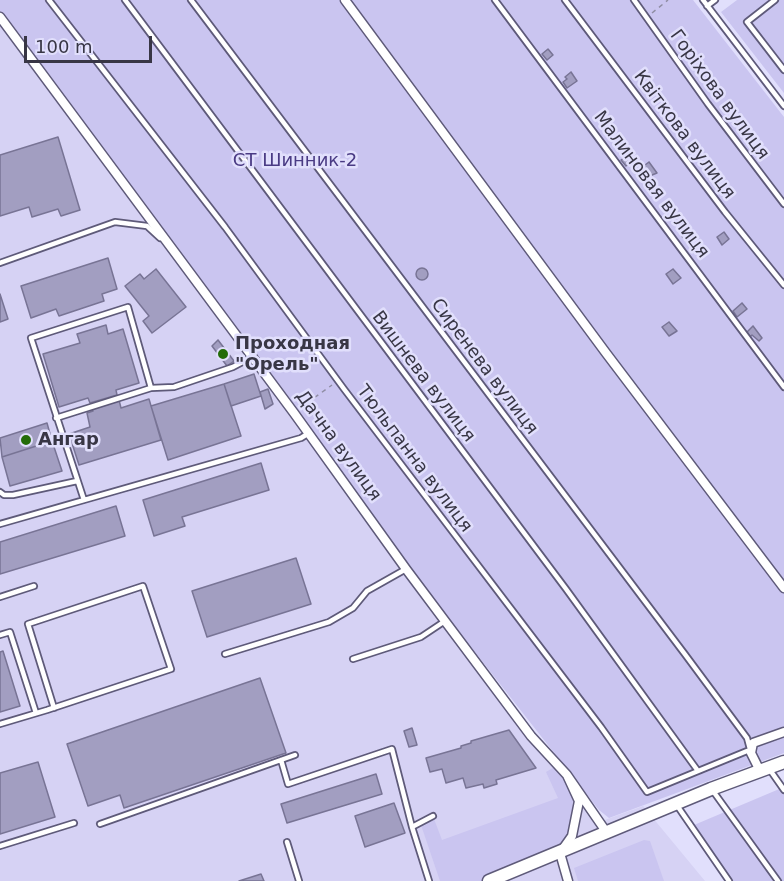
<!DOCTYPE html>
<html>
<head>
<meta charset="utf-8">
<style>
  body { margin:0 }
  #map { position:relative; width:784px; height:881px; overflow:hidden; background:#e1dffc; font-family:"DejaVu Sans",sans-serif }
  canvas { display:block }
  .scale { position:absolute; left:24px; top:36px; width:128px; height:27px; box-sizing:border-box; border:3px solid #383645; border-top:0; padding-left:8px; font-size:18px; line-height:21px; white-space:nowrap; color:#383645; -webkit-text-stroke:4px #e1dffc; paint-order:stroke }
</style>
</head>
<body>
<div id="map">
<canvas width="784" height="881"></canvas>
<div class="scale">100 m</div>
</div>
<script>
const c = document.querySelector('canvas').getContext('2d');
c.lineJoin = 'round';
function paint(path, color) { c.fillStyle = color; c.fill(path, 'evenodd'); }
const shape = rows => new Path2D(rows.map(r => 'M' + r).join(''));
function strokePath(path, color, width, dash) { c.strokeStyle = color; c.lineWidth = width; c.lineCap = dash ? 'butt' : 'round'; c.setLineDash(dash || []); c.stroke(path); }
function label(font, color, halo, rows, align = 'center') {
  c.font = font + ' "DejaVu Sans",sans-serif'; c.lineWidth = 5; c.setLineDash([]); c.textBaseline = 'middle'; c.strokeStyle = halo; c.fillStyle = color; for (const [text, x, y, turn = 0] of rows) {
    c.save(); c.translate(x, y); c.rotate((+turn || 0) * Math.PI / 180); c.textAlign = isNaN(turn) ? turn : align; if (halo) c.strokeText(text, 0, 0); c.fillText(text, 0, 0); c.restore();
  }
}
const built = shape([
  [0,23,602,821,643,806,705,881,0,881]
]);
const green = shape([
  [0,0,693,0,784,117,784,753,609,818,599,810,434,600,281,392,0,18],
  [737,0,784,0,784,93,721,12],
  [556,766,567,779,573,801,568,836,557,850,482,881,440,881,421,825,434,819,442,840,558,798,546,772],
  [784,787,784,881,732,881,694,825],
  [644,840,650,841,664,881,578,881,574,868]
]);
const building = shape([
  [548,49,553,55,547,60,542,54,548,49],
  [571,72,577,81,567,88,563,82,567,79,565,77,571,72],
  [58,137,80,210,61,216,58,209,32,217,29,207,0,216,0,155,58,137],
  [627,156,632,162,626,166,621,160,627,156],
  [649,162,657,173,647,177,641,168,649,162],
  [686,230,693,241,689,245,681,235,686,230],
  [724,232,729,239,722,245,717,237,724,232],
  [108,258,117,289,102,294,104,301,59,316,56,309,31,318,21,286,108,258],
  '416 274a6 6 0 1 1 12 0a6 6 0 1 1-12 0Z',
  [156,269,186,307,152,333,143,321,149,316,125,286,140,274,144,279,156,269],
  [673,269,681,278,673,284,666,274,673,269],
  [0,294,8,319,0,322,0,294],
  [742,303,747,309,737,317,733,311,742,303],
  [669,322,677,331,669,336,662,327,669,322],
  [106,325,108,334,123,329,139,383,116,390,117,395,90,403,88,398,59,407,43,354,80,343,77,334,106,325],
  [753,326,762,338,759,341,752,335,750,337,747,332,753,326],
  [218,340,234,361,227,366,212,346,218,340],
  [254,374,261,396,231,406,224,384,254,374],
  [224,384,241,436,168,460,151,406,224,384],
  [268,389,273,404,265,409,260,392,268,389],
  [149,399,161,440,79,465,69,434,90,427,87,413,93,411,92,409,119,400,121,408,149,399],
  [47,423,52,441,2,457,0,438,47,423],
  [52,441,62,471,10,486,2,457,52,441],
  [261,463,269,490,182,517,185,526,154,536,143,500,261,463],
  [116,506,125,536,0,574,0,542,116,506],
  [296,558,311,604,207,637,192,591,296,558],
  [3,651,20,706,0,712,0,652,3,651],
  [260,678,286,753,124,808,120,795,88,806,67,744,260,678],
  [412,728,417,745,409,747,404,731,412,728],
  [509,730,536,768,496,780,497,784,484,788,483,784,466,788,463,778,446,783,442,769,430,772,426,758,461,748,461,746,471,743,471,741,509,730],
  [38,762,55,817,0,834,0,773,38,762],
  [376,774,382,794,287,823,281,804,376,774],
  [394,803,405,833,365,847,355,816,394,803],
  [261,874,264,881,239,881,261,874]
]);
const path = shape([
  [652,13,668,0],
  [300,408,332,385]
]);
const service = shape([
  [49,0,225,227,344,389,601,727,647,792,747,751,751,753,747,738,684,653,191,0],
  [125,0,566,589,698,771],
  [495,0,784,387],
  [565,0,725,212,784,285],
  [634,0,708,104,784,204],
  [703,0,784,106],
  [775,0,747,22,784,70],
  [707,6,715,0],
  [0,263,115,222,147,226,160,238],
  [56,418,151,388,174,387,233,367,252,357],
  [0,492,4,495,13,495,77,481],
  [84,500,31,338,128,307,151,388],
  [0,524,301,438,309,433],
  [0,597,34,586],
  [0,635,10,632,36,713],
  [225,654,329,622,353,608,367,591,406,569],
  [353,659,421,637,445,621],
  [0,724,47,710,171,669,143,586,28,624,54,708],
  [281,760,288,784,392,749,412,827,429,881],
  [770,770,784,790],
  [713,791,778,881],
  [676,804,729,881],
  [100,824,295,755],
  [412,827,433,816],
  [287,842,299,881],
  [0,846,74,823]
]);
const minor = shape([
  [345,0,606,353,784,588],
  [0,17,294,413,406,569,531,736,567,775],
  [760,771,751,753,753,743,784,732],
  [568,881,560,853,572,836,579,801,567,775,607,833]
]);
const secondary = shape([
  [489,881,711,789,784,762]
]);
const markers = [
  [223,354,6,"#246c09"],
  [26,440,6,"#246c09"]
];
const streetNames = [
  ["Горіхова вулиця",719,95,54],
  ["Квіткова вулиця",684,135,53],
  ["Малиновая вулиця",651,185,53],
  ["Сиренева вулиця",484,367,53],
  ["Вишнева вулиця",423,377,53],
  ["Дачна вулиця",338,446,54],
  ["Тюльпанна вулиця",414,459,53]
];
const parkNames = [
  ["СТ Шинник-2",295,161]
];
const poiNames = [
  ["Проходная",235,344],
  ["\"Орель\"",235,365],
  ["Ангар",38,440]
];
paint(built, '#d6d2f4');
paint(green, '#cac5f0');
paint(building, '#a29ec1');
strokePath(building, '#787495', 1.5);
strokePath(service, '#5e5a79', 8);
strokePath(minor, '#5e5a79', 11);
strokePath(secondary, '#5e5a79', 15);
strokePath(path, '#8f8da3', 1.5, [4.5, 4.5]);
strokePath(service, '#fff', 4.5);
strokePath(minor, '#fff', 8);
strokePath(secondary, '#fff', 12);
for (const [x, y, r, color] of markers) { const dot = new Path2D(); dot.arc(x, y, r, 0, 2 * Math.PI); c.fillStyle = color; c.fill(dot); strokePath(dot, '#e1dffc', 2); }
label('18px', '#383645', '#e1dffc', streetNames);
label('18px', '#4a3b84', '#e1dffc', parkNames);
label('bold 18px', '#383645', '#e1dffc', poiNames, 'left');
</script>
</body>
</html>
